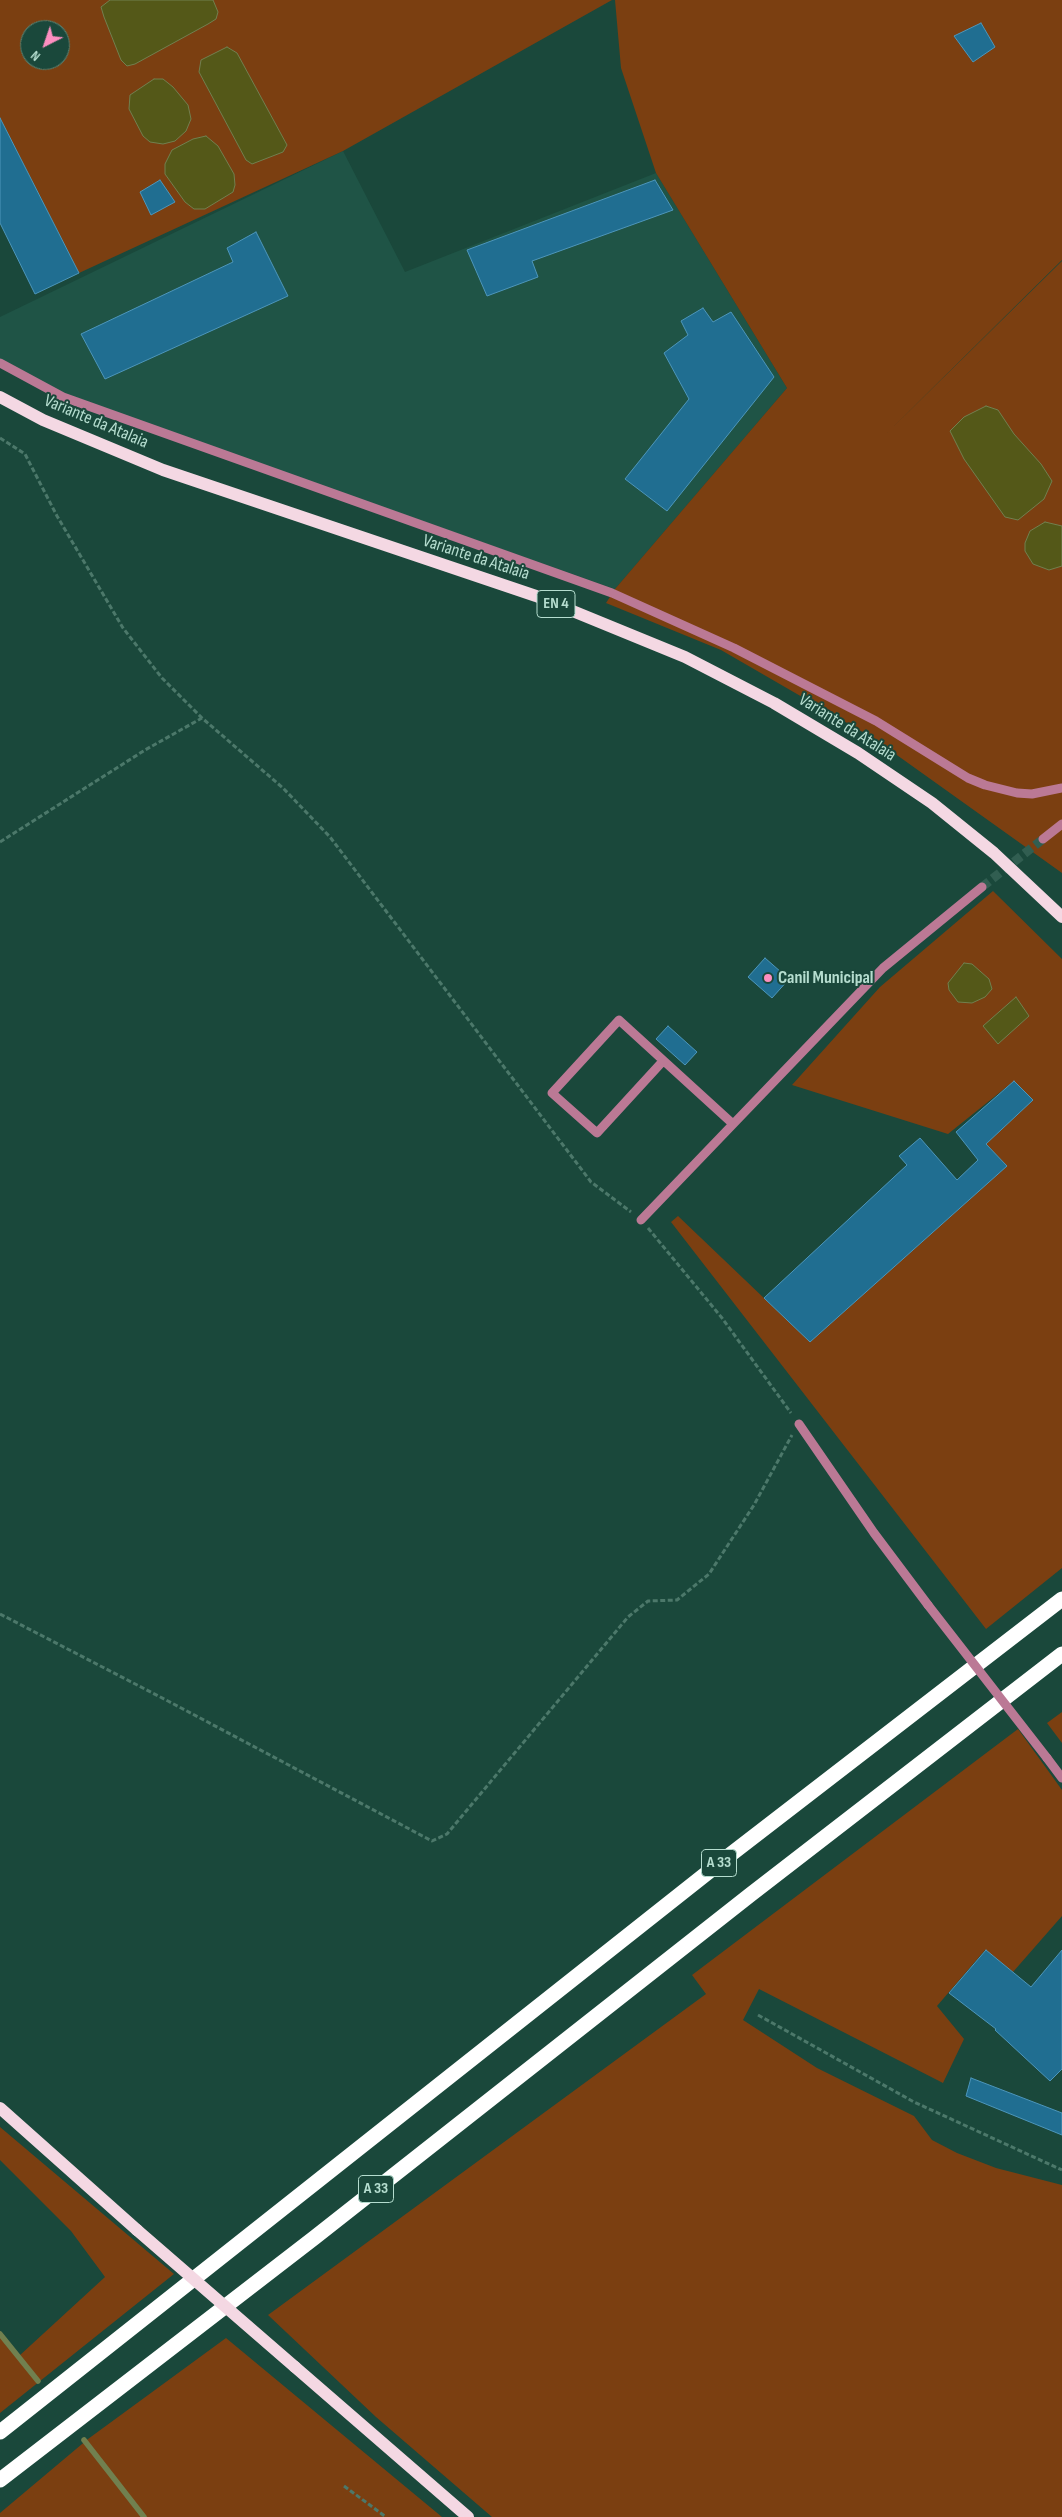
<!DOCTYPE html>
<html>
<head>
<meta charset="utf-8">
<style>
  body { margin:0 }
  #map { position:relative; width:1062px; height:2517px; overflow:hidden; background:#1a483b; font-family:"Sofia Sans Condensed",sans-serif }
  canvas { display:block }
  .north { position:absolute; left:20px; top:20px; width:50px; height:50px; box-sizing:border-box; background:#1a483b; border:1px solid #588476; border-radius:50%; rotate:221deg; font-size:14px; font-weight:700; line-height:20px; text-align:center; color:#b5ddcf }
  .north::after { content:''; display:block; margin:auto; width:18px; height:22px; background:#fd8ec0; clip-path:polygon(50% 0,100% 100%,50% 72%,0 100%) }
</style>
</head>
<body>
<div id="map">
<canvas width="1062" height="2517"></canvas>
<div class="north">N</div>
</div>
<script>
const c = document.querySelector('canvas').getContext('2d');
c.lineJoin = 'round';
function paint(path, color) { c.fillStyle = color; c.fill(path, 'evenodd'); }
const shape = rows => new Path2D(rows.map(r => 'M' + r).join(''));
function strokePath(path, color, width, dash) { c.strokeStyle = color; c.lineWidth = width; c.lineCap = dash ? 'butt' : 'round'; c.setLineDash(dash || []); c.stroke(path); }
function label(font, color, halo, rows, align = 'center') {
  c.font = font + ' "Sofia Sans Condensed",sans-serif'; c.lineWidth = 4; c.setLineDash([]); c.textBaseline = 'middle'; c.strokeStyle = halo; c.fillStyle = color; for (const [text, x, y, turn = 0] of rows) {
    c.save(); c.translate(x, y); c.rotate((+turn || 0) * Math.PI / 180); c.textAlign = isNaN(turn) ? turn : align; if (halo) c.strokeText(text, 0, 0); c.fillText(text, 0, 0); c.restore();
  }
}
const built = shape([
  [343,151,405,272,656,173,787,388,615,589,70,397,0,359,0,317]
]);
const green = shape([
  [0,0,612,0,343,151,79,273,0,118],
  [30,30,60,30,60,60,30,60],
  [615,0,1062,0,1062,260,885,435,1062,261,1062,873,873,738,721,650,606,603,615,589,787,388,656,173,621,68],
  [993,891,1062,959,1062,1568,986,1629,671,1222,678,1216,810,1342,1007,1166,986,1144,1032,1101,1014,1081,948,1134,792,1085,880,987],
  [1062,1712,1062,1743,1047,1723],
  [1018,1729,1062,1790,1062,1916,1013,1972,985,1950,937,2006,964,2039,943,2083,759,1989,743,2020,817,2068,914,2116,932,2140,957,2153,996,2168,1062,2185,1062,2517,492,2517,376,2417,268,2315,706,1994,692,1975],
  [0,2127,174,2274,0,2413,0,2334,19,2356,105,2277,71,2231,0,2160],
  [226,2338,442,2517,0,2517,0,2513,88,2439]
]);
const water = shape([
  [110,0,213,0,218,12,216,19,208,24,135,64,127,66,121,60,104,17,101,7,110,0],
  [227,47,237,53,287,145,283,152,252,164,246,160,199,72,201,60,227,47],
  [154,79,163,79,173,87,188,105,191,119,186,131,175,141,163,144,150,142,143,136,129,109,130,95,154,79],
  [206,136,218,146,234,174,235,185,233,192,205,209,194,209,185,202,165,174,165,164,172,150,193,139,206,136],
  [986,406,998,410,1014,434,1041,464,1052,481,1044,499,1018,520,1005,517,964,459,950,431,964,417,986,406],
  [1045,522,1062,526,1062,566,1049,570,1033,564,1025,551,1025,543,1030,531,1045,522],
  [964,963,972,964,989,979,992,989,985,997,972,1003,958,1002,949,990,948,983,964,963],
  [1016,997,1029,1016,998,1044,983,1026,1016,997]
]);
const stream = shape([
  [0,2334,38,2381],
  [84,2440,144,2517]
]);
const building = shape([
  [981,23,995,47,973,62,954,36,981,23],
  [0,118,79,273,35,294,0,223,0,118],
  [160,180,175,202,151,215,140,192,160,180],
  [655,180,673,210,532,261,538,277,487,296,467,250,655,180],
  [256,232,288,296,105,379,81,334,233,262,227,248,256,232],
  [703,308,713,322,731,312,774,377,667,511,625,479,689,399,664,353,688,335,681,321,703,308],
  [765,958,789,979,772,998,748,977,765,958],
  [668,1026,697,1052,685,1065,656,1039,668,1026],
  [1014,1081,1033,1100,986,1144,1007,1166,810,1342,764,1298,907,1165,899,1156,920,1138,957,1180,978,1160,956,1132,1014,1081],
  [986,1950,1031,1987,1062,1950,1062,2069,1050,2081,995,2030,996,2029,949,1993,986,1950],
  [971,2078,1062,2113,1062,2135,966,2096,971,2078]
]);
const minorTunnel = shape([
  [982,887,1043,839]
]);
const path = shape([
  [0,438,25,454,57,516,123,628,162,678,202,718,283,788,330,837,591,1182,631,1212],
  [0,842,145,750,202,718],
  [648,1228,722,1318,791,1413],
  [0,1614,168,1701,432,1841,447,1834,628,1617,648,1601,677,1600,709,1574,754,1505,792,1435],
  [758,2015,914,2102,1062,2170],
  [344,2486,386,2517]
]);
const minor = shape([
  [0,363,63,397,612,593,734,648,876,721,968,778,985,785,1017,793,1032,794,1062,788],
  [1043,839,1062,824],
  [663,1061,597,1133,552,1093,619,1020,733,1124],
  [641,1220,883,968,982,887],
  [799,1424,874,1533,928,1605],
  [1047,1758,1062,1778]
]);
const major = shape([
  [0,397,43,420,163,470,536,596,685,657,774,703,858,753,932,803,994,853,1062,917],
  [0,2108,137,2230],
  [295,2367,468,2517]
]);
const highway = shape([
  [0,2432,726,1858,1062,1599],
  [0,2480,314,2238,750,1895,1062,1654]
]);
const minorBridge = shape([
  [928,1605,1047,1758]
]);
const majorBridge = shape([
  [137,2230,295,2367]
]);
const markers = [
  [768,978,5,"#fd8ec0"]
];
const shields = [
  [556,604,38],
  [719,1863,35],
  [376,2189,35]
];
const shieldNames = [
  ["EN 4",556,604],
  ["A 33",719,1863],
  ["A 33",376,2189]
];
const streetNames = [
  ["Variante da Atalaia",96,422,23],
  ["Variante da Atalaia",476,558,18],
  ["Variante da Atalaia",847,728,32]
];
const poiNames = [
  ["Canil Municipal",778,978]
];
paint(built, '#1f5446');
paint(green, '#7b3f11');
paint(water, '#545818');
strokePath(water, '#71804f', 1);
strokePath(stream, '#71804f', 5.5);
paint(building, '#206e91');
strokePath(building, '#4d96bb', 1);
strokePath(minorTunnel, '#315e51', 9, [9, 4.5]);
strokePath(path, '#4c786a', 3, [5, 2.5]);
strokePath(minor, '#bb7995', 9);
strokePath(major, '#f4d8e3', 12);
strokePath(highway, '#fff', 15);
strokePath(minorBridge, '#bb7995', 9);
strokePath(majorBridge, '#f4d8e3', 12);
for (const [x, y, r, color] of markers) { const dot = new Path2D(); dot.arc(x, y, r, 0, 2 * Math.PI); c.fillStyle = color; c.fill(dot); strokePath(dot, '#1a483b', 2); }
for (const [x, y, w] of shields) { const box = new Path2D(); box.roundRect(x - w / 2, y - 13.5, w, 27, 4); c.fillStyle = '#1a483b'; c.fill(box); strokePath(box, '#b5ddcf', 1); }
label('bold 16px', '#b5ddcf', null, shieldNames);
label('18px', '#b5ddcf', '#1a483b', streetNames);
label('bold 18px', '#b5ddcf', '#1a483b', poiNames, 'left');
</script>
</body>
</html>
